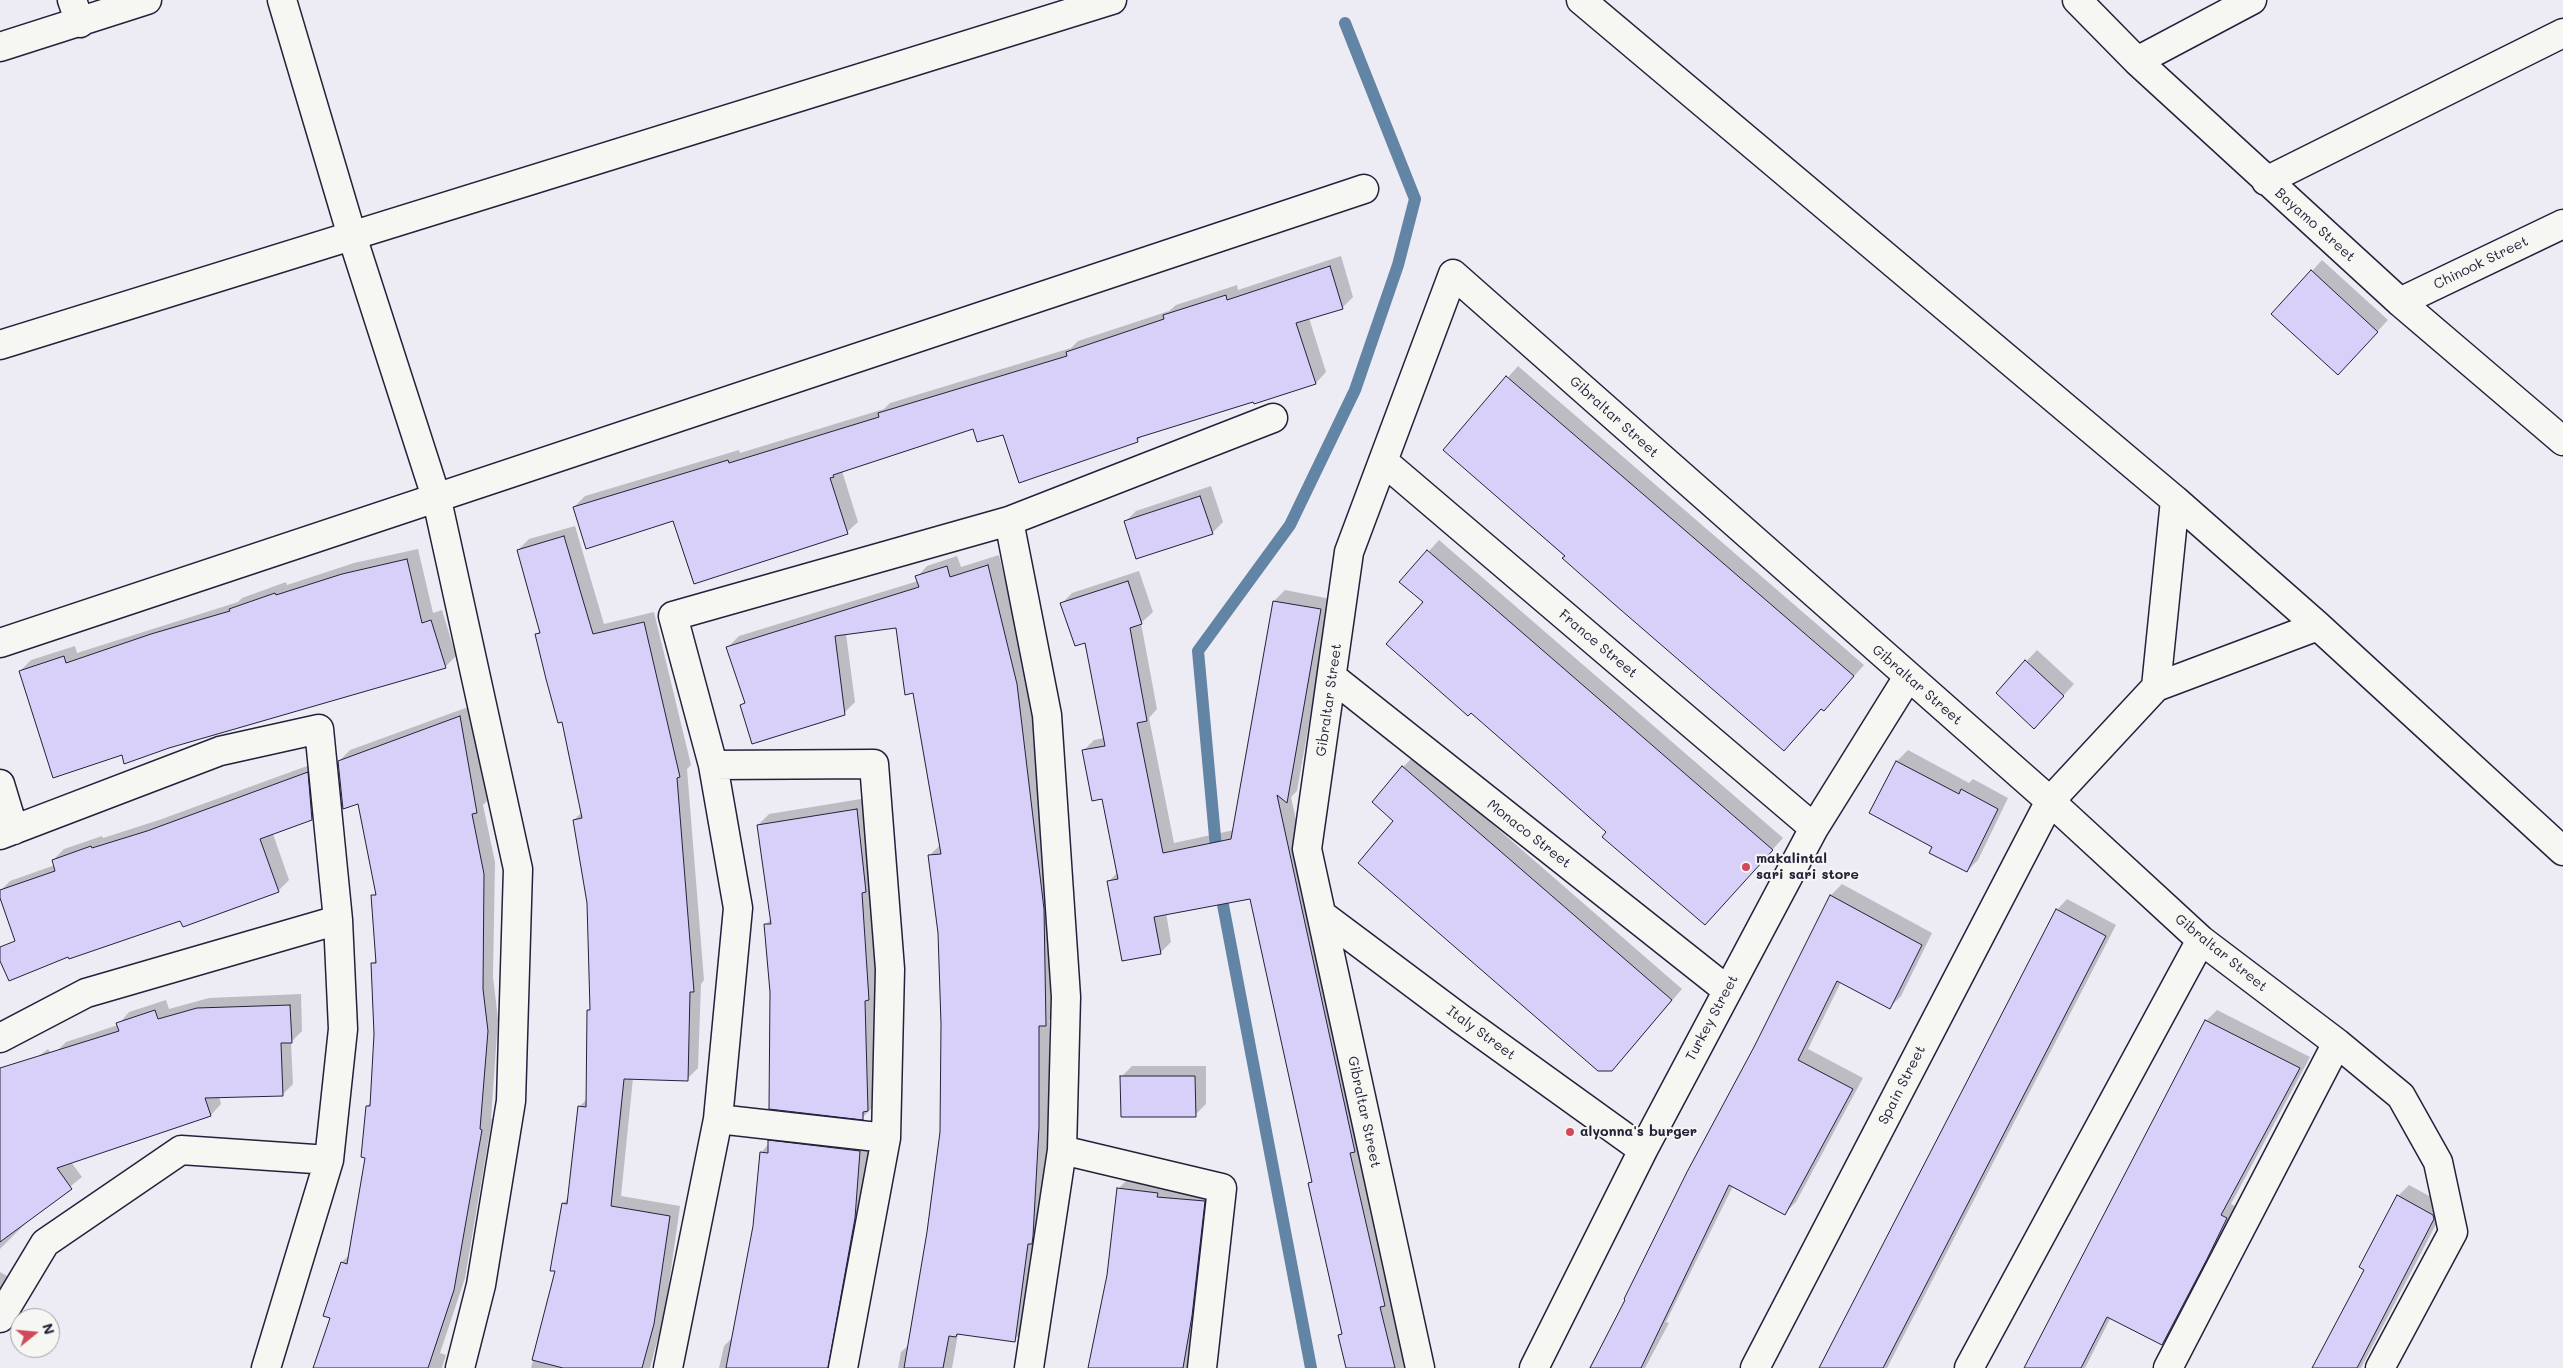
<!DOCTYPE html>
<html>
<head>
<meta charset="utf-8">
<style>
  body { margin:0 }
  #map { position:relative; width:2563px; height:1368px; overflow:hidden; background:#edebf4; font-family:Mali,sans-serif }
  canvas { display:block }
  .north { position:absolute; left:10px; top:1308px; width:50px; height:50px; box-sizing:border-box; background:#f6f6f2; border:1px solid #a1a1a9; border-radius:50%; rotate:73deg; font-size:14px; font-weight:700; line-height:20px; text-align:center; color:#22223b }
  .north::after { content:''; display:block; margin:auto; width:18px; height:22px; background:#d1495b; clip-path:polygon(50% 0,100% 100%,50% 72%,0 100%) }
</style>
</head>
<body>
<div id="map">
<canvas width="2563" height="1368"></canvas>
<div class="north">N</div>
</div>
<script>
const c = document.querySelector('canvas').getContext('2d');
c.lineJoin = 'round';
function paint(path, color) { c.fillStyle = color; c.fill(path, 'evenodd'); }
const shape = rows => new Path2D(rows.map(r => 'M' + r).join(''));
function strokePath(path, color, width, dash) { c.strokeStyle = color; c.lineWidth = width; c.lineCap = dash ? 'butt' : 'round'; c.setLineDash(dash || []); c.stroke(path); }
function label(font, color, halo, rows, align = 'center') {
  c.font = font + ' Mali,sans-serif'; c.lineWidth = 4; c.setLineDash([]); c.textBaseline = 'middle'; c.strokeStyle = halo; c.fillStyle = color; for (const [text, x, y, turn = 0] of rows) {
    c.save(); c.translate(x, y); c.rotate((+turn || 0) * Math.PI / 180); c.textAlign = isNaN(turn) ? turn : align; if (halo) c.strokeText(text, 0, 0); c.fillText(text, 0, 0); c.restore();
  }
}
const shadow = shape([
  [1341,256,1353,297,1342,308,1309,318,1326,372,1316,383,1143,435,1137,441,1003,434,974,427,842,471,858,522,847,532,674,520,574,507,585,496,739,450,740,453,884,409,890,403,1071,348,1078,341,1169,311,1176,305,1237,285,1238,290],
  [2322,260,2388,320,2349,362,2312,271],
  [1518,366,1864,665,1834,699,1824,710,1822,708,1784,750,1444,450],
  [1211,486,1223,522,1212,533,1125,522,1136,511],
  [575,526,604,624,654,612,691,765,687,769,704,980,701,984,698,1068,687,1079,633,1078,621,1196,680,1206,665,1312,650,1368,531,1368,557,1270,563,1204,569,1197,579,1107,587,1099,588,1011,591,1008,588,903,574,820,582,812,563,721,536,635,541,630,518,550,529,539],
  [1439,540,1783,838,1705,924,1608,832,1425,602,1401,582],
  [418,549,433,613,442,610,456,656,445,667,122,753,20,671,31,660,75,646,77,653,238,602,242,598,286,582,287,585,354,563],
  [999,555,1027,673,1055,897,1056,1013,1049,1020,1050,1115,1044,1225,1025,1329,1014,1340,958,1334,952,1368,898,1368,901,1352,910,1344,929,1232,942,1132,942,1024,940,933,929,856,941,844,914,691,897,627,846,634,855,702,844,713,742,705,745,701,728,647,739,636,918,581,917,577,927,566,957,556,961,567],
  [1139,571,1153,612,1141,623,1157,709,1149,718,1174,843,1234,830,1274,601,1285,590,1331,599,1297,791,1291,797,1365,1140,1408,1368,1347,1368,1339,1336,1343,1332,1309,1183,1313,1180,1251,898,1166,913,1171,942,1160,953,1108,882,1118,872,1103,798,1083,751,1094,740,1104,738,1086,641,1061,604,1072,593],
  [2037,650,2074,684,2034,728,1997,693],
  [471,706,487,801,483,805,495,862,493,977,498,1019,491,1119,492,1119,465,1278,440,1353,446,1355,442,1368,314,1368,332,1317,342,1262,350,1254,366,1156,367,1106,371,1102,375,1034,372,964,377,959,373,896,377,892,359,802,339,761,350,750],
  [1908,750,1969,783,1973,779,2008,798,1978,860,1967,871,1934,846,1870,813,1897,761],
  [1414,756,1682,989,1622,1059,1395,821,1403,767],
  [318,762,323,808,312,819,273,834,289,880,278,891,181,919,0,894,0,891,10,881,55,865,53,860,64,849,102,836,103,838,159,820],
  [867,798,880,988,873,1107,862,1118,771,991,765,925,771,919,758,825,769,814],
  [1842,884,1932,933,1901,996,1890,1007,1841,982,1808,1049,1863,1078,1796,1202,1785,1213,1733,1186,1666,1322,1669,1323,1645,1368,1589,1368,1627,1300,1831,895],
  [2067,899,2116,925,1887,1368,1821,1368,2057,910],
  [301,994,302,1031,291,1042,293,1084,282,1095,219,1096,221,1104,211,1115,71,1162,82,1177,32,1217,0,1249,0,1085,48,1049,57,1062,55,1053,66,1042,118,1025,129,1012,166,1000,169,1009,209,998],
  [2217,1010,2310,1057,2231,1204,2237,1207,2173,1333,2162,1343,2111,1317,2085,1368,2026,1368,2206,1021],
  [1132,1066,1206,1066,1206,1104,1195,1115,1121,1077],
  [780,1130,871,1140,866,1207,834,1368,719,1368,724,1346,733,1337,754,1226,761,1153],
  [1129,1178,1215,1190,1191,1368,1089,1368,1108,1275,1118,1189],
  [2409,1185,2444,1204,2445,1207,2361,1368,2314,1368,2366,1269,2398,1196],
  [0,1272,9,1277,0,1293]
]);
const stream = shape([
  [1217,859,1198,651,1290,525,1355,390,1398,265,1415,199,1345,23],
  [1220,889,1311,1368]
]);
const building = shape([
  [1330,266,1343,309,1296,323,1316,384,1254,404,1253,402,1137,438,1138,442,1019,483,1003,435,977,442,973,429,833,475,834,477,830,478,848,534,694,584,673,521,586,549,573,507,728,460,729,463,879,417,878,413,1067,356,1066,352,1164,319,1163,315,1226,295,1227,300,1330,266],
  [2311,270,2378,332,2338,375,2271,314,2311,270],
  [1506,376,1854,676,1824,711,1821,709,1784,751,1614,604,1562,558,1565,556,1443,450,1506,376],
  [1200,496,1213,534,1136,559,1124,521,1200,496],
  [564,536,593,634,644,622,680,777,677,778,694,992,690,992,688,1081,624,1079,611,1206,670,1216,654,1324,642,1368,563,1368,532,1360,555,1271,550,1271,562,1203,567,1204,578,1106,586,1107,587,1010,590,1010,587,903,573,820,582,818,562,722,558,723,546,679,535,634,540,633,517,550,564,536],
  [1427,550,1773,850,1705,925,1602,837,1606,832,1510,747,1471,713,1468,716,1386,644,1423,602,1399,582,1427,550],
  [407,559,422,623,431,620,446,668,169,748,124,764,122,755,53,778,19,671,64,656,66,663,151,634,230,611,229,609,275,593,276,595,342,574,407,559],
  [988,565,1017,684,1044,909,1046,1026,1039,1026,1039,1127,1033,1236,1032,1244,1028,1244,1015,1342,957,1334,956,1337,949,1336,943,1368,904,1368,927,1232,940,1132,941,1024,938,933,928,855,941,854,913,693,905,695,896,628,835,636,845,715,752,744,740,705,745,703,726,647,919,587,915,576,947,566,950,577,988,565],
  [1128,581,1142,624,1130,628,1147,721,1137,723,1163,853,1231,839,1273,601,1321,609,1287,803,1277,795,1355,1152,1350,1153,1385,1306,1380,1307,1395,1368,1346,1368,1338,1335,1342,1334,1308,1183,1312,1182,1250,899,1154,917,1161,954,1122,961,1107,881,1118,879,1102,799,1092,801,1082,750,1105,746,1085,643,1075,646,1060,603,1128,581],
  [2025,660,2064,696,2034,729,1996,693,2025,660],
  [460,716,477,813,472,814,484,874,483,989,488,1031,480,1129,482,1130,454,1290,428,1368,313,1368,330,1318,323,1316,341,1262,347,1264,365,1158,361,1157,366,1106,370,1106,374,1034,371,963,376,963,371,895,376,895,358,804,343,809,338,761,460,716],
  [1896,761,1959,794,1961,789,1998,809,1967,872,1929,853,1932,847,1869,813,1896,761],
  [1402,766,1672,1000,1612,1071,1598,1071,1358,863,1393,821,1372,802,1402,766],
  [308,772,312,820,260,839,279,892,183,927,180,921,69,959,68,957,9,981,0,961,0,947,15,941,0,898,0,890,55,871,52,860,91,846,92,848,147,831,308,772],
  [857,809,866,892,862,893,869,1000,865,1001,868,1111,863,1112,863,1120,769,1109,770,992,764,924,771,924,757,825,857,809],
  [1830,895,1922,945,1890,1009,1837,981,1798,1060,1853,1089,1785,1215,1729,1185,1641,1368,1590,1368,1625,1300,1624,1299,1687,1172,1754,1047,1830,895],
  [2056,909,2106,936,1883,1368,1819,1368,2056,909],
  [290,1005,292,1043,281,1043,283,1096,205,1098,211,1116,57,1168,72,1189,0,1242,0,1068,119,1031,116,1023,155,1010,158,1019,197,1008,290,1005],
  [2205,1020,2300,1068,2221,1215,2227,1218,2207,1259,2162,1345,2107,1317,2081,1368,2024,1368,2205,1020],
  [1120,1076,1195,1076,1196,1117,1121,1117,1120,1076],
  [768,1140,860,1151,855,1218,828,1368,726,1368,753,1226,760,1152,768,1153,768,1140],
  [1117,1188,1158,1193,1157,1197,1205,1201,1192,1316,1183,1368,1088,1368,1107,1275,1117,1188],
  [2397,1195,2433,1215,2434,1219,2357,1368,2312,1368,2364,1270,2359,1267,2397,1195]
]);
const street = shape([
  [72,0,80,23],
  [282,0,352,236,437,500,518,869,511,1101,481,1285,460,1368],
  [1581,0,2175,500,2318,626],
  [2077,0,2137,61,2400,302,2563,441],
  [0,47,147,0],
  [2137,61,2252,0],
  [2266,181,2563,33],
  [2400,302,2563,224],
  [0,345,1112,0],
  [1383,461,1814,828],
  [1009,521,1047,715,1066,997,1062,1150,1029,1368],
  [0,643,1364,189],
  [1332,677,1727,990],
  [2156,687,2318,626,2563,851],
  [713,765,874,764,890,969,886,1138,843,1368],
  [0,784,14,830],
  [0,835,220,751,319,729,338,920,343,1029,329,1160,266,1368],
  [1322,915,1461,1019,1643,1150],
  [0,1038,86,993,338,920],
  [718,1119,886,1138],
  [1062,1150,1222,1188,1202,1368],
  [0,1318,45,1243,181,1150,329,1160],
  [668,1368,718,1119,738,908,713,765,673,616,1009,521,1273,418],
  [1420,1368,1307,849,1349,552,1453,274,2050,801,2201,940,2337,1043,2401,1096,2438,1162,2453,1232,2380,1368],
  [1534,1368,1643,1150,1814,828,1908,677],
  [1755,1368,2050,801,2156,687,2175,500],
  [1969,1368,2201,940],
  [2168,1368,2337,1043]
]);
const markers = [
  [1746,867,5,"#d1495b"],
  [1570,1132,5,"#d1495b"]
];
const streetNames = [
  ["Bayamo Street",2315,225,42],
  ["Chinook Street",2481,263,-26],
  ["Gibraltar Street",1614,417,42],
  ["France Street",1598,644,40],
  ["Gibraltar Street",1917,685,41],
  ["Gibraltar Street",1329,700,-82],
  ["Monaco Street",1529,834,38],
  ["Gibraltar Street",2221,953,39],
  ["Turkey Street",1712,1018,-62],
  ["Italy Street",1481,1033,36],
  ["Spain Street",1902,1085,-63],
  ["Gibraltar Street",1364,1112,78]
];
const poiNames = [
  ["makalintal",1756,859],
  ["sari sari store",1756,875],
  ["alyonna's burger",1580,1132]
];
paint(shadow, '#0003');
strokePath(stream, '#6284a5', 12);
paint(building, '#d9d0f9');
strokePath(building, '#22223b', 1);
strokePath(street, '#22223b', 31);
strokePath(street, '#f6f6f2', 28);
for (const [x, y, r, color] of markers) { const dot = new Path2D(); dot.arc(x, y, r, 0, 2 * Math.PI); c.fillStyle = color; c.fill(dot); strokePath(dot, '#f6f6f2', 2); }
label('14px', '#22223b', '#f6f6f2', streetNames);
label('bold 14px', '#22223b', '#f6f6f2', poiNames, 'left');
</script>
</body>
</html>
